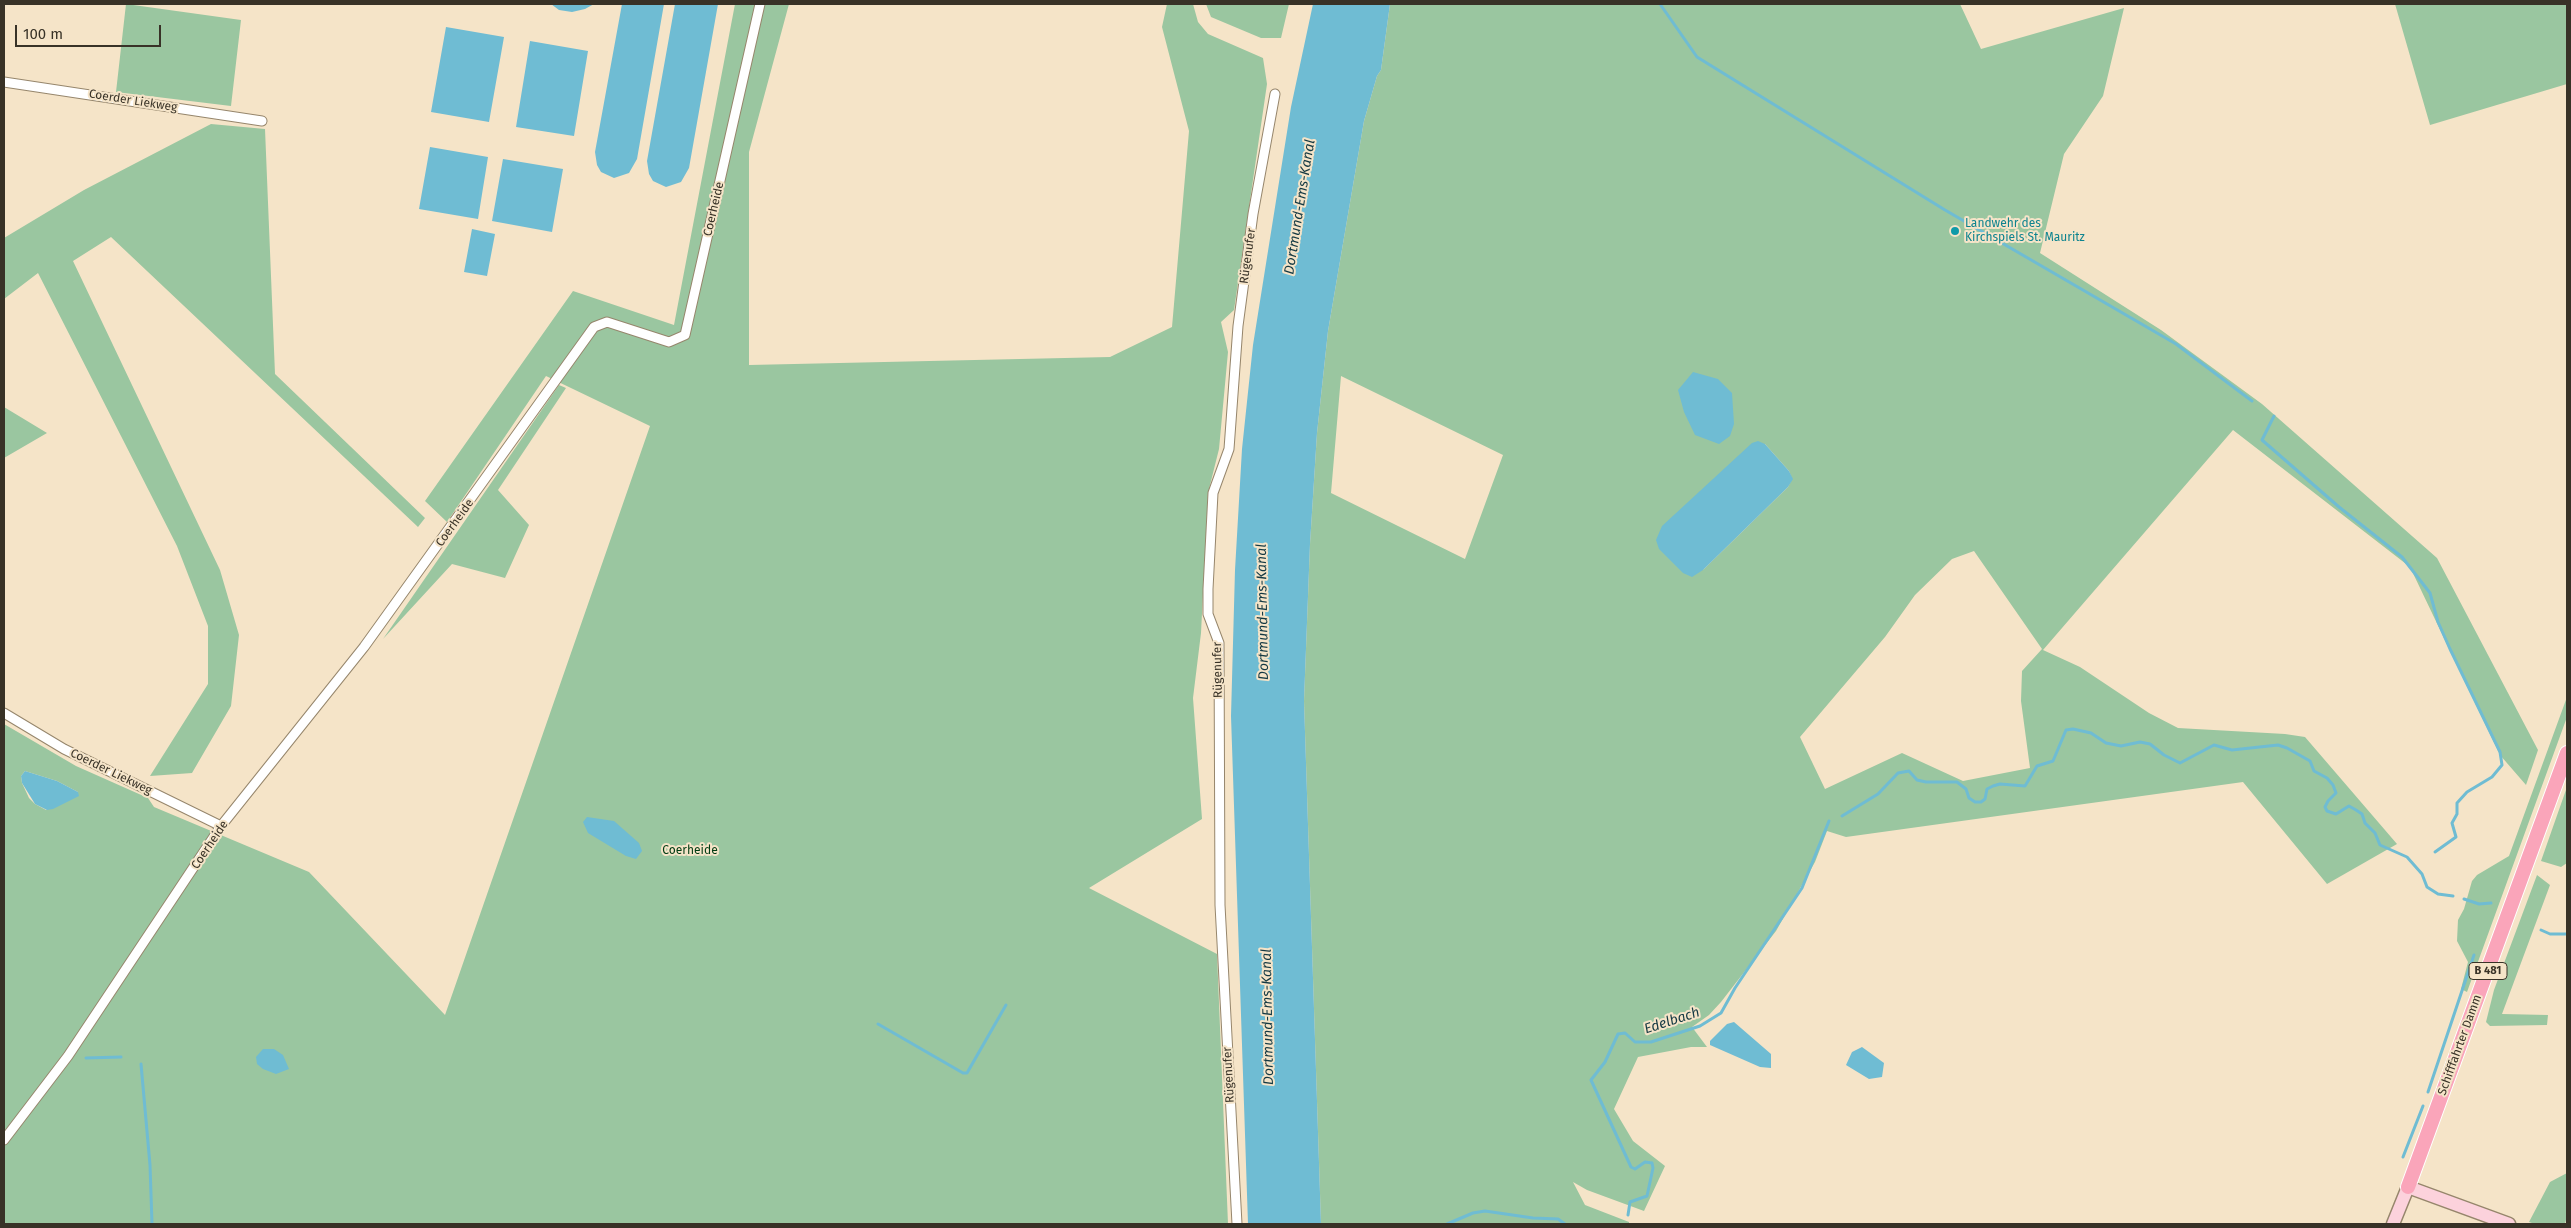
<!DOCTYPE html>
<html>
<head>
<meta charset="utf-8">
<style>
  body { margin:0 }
  #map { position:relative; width:2571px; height:1228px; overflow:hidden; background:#f5e4c8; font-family:"Fira Sans",sans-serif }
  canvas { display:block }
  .frame { position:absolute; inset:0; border:5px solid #383227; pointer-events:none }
  .scale { position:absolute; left:15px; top:25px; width:146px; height:22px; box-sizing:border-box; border:2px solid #383227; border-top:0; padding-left:6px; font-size:15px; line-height:18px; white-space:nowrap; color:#383227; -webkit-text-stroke:4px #f5e4c8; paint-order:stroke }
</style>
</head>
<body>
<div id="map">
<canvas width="2571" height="1228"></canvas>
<div class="frame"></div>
<div class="scale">100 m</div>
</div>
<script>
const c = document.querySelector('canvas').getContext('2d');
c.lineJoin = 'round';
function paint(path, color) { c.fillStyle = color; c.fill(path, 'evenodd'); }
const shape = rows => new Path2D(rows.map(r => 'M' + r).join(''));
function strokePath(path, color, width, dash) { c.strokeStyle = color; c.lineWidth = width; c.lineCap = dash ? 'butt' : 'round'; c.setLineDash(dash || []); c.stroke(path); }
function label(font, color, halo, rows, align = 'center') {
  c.font = font + ' "Fira Sans",sans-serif'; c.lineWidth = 4; c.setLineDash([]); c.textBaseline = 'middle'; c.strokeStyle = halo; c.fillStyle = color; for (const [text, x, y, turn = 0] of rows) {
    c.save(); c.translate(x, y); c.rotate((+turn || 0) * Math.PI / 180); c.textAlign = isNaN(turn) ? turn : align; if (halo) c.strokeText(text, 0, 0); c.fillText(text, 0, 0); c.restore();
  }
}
const green = shape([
  [126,4,241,20,231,106,116,92],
  [735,4,789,4,749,152,749,365,1110,357,1172,327,1189,131,1162,27,1167,4,1193,4,1198,22,1208,34,1263,58,1267,84,1234,310,1221,322,1228,352,1219,449,1208,493,1201,633,1193,698,1202,819,1089,888,1217,954,1228,1224,4,1224,4,724,76,766,148,798,154,807,309,872,445,1015,650,426,546,376,447,522,425,501,573,291,674,325],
  [25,771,57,781,78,792,46,810,35,804,29,798,22,783,21,776],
  [1206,4,1289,4,1281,38,1261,38,1211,17],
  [1390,4,1960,4,1981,49,2124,8,2103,96,2064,154,2040,253,2161,330,2262,404,2437,558,2538,750,2526,785,2500,755,2410,567,2233,430,2043,650,2080,667,2149,713,2178,728,2285,734,2305,737,2397,844,2327,884,2243,782,1846,837,1827,831,1815,862,1776,931,1721,1002,1709,1015,1692,1027,1707,1047,1691,1047,1638,1057,1614,1109,1633,1141,1665,1166,1644,1211,1587,1190,1573,1182,1585,1205,1629,1222,1629,1224,1321,1224,1304,701,1310,544,1317,433,1328,331,1364,121,1377,76,1381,70],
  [1341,376,1503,455,1465,559,1331,493],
  [1765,444,1789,471,1792,479,1788,487,1703,570],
  [1974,551,2042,649,2022,671,2021,701,2030,768,1963,781,1902,753,1825,789,1800,737,1885,637,1915,595,1952,559],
  [2395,4,2567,4,2567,84,2430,125],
  [211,124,265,129,275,374,425,518,418,527,111,237,73,261,220,570,239,635,231,706,192,773,150,776,208,684,208,626,177,546,38,273,4,299,4,238,84,190],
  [559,385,566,388,498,490,529,525,505,578,452,564,383,639],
  [4,407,47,433,4,458],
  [2567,697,2567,717,2467,992,2461,989,2468,962,2457,941,2458,920,2464,909,2472,881,2477,875,2509,856],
  [2567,787,2567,863,2561,867,2541,861],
  [2537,875,2550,885,2502,1014,2548,1015,2547,1025,2490,1026,2486,1022,2494,990],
  [2567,1173,2567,1216,2565,1224,2535,1224,2529,1222,2550,1182]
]);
const water = shape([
  [551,4,550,4,594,4,585,9,572,12,559,10],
  [622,4,664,4,637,159,629,173,614,178,601,172,597,165,595,152],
  [675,4,718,4,689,168,681,182,666,187,653,181,649,174,647,161],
  [1313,4,1390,4,1381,70,1377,76,1364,121,1328,331,1317,433,1310,544,1304,701,1321,1224,1248,1224,1231,716,1235,570,1242,449,1253,345,1291,107],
  [446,27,504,37,489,122,431,112],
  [530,41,588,51,574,136,516,127],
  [430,147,488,157,478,219,419,209],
  [503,159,563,169,552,232,492,221],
  [472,229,495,234,487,276,464,272],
  [1693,372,1718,379,1732,393,1734,424,1730,436,1719,444,1695,435,1684,412,1678,390],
  [1758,441,1765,444,1789,471,1793,479,1788,487,1703,570,1692,577,1683,573,1659,549,1656,540,1662,526,1752,443],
  [25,771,57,781,78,792,79,796,53,809,47,810,35,804,22,783,21,776],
  [587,817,614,821,639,843,642,851,636,859,626,856,588,833,583,822],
  [1734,1022,1771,1054,1771,1068,1760,1067,1710,1045,1710,1041,1727,1024],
  [1862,1047,1884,1063,1882,1077,1869,1079,1846,1065,1852,1052],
  [263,1049,274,1049,283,1055,289,1069,276,1074,263,1069,257,1064,256,1057]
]);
const stream = shape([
  [1660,4,1697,57,1945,210,2176,344,2252,401],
  [2274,416,2262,440,2339,507,2402,557,2430,593,2438,622,2450,649,2500,752,2502,765,2492,777,2467,792,2457,803,2457,814,2452,823,2456,837,2435,852],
  [1842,816,1878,794,1898,773,1909,771,1917,780,1926,782,1957,782,1966,789,1969,798,1975,802,1981,802,1985,799,1987,789,1993,786,2000,784,2025,786,2037,766,2053,761,2066,730,2073,729,2091,733,2106,743,2121,746,2140,742,2150,744,2164,755,2180,763,2214,745,2232,750,2278,745,2287,748,2310,761,2314,771,2327,778,2333,785,2336,793,2328,801,2325,807,2327,811,2336,814,2349,806,2356,810,2362,814,2365,823,2375,833,2380,845,2407,857,2422,874,2427,887,2438,894,2453,896],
  [2464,899,2479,904,2491,903],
  [2541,930,2550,934,2567,934],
  [878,1024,963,1073,967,1073,1006,1005],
  [86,1058,121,1057],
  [141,1064,150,1165,152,1224],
  [2428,1092,2474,955],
  [2403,1157,2423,1106],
  [1628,1215,1630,1202,1647,1196,1653,1168,1652,1163,1645,1162,1635,1169,1631,1167,1591,1080,1605,1062,1618,1034,1625,1033,1635,1042,1651,1042,1700,1026,1721,1013,1735,988,1802,888,1829,821],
  [1447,1224,1473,1213,1485,1211,1533,1218,1558,1219,1565,1224]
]);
const street = shape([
  [4,82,262,121],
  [4,713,64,749,221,826],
  [4,1140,68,1056,221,826,364,647,594,327,607,322,669,342,685,335,760,4],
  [1237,1224,1220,905,1219,643,1208,614,1208,589,1213,493,1229,449,1238,326,1253,214,1275,94]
]);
const secondary = shape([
  [2393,1224,2408,1187,2509,1224]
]);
const primary = shape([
  [2408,1187,2567,753]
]);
const markers = [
  [1955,231,5,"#0f9aa8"]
];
const shields = [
  [2488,971,38]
];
const shieldNames = [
  ["B 481",2488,971]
];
const streetNames = [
  ["Coerder Liekweg",133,101,9],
  ["Coerheide",714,209,-77],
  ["Rügenufer",1248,256,-82],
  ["Coerheide",455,523,-54],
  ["Rügenufer",1218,670,-91],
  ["Coerder Liekweg",111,772,26],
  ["Coerheide",210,845,-56],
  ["Schifffahrter Damm",2460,1045,-70],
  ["Rügenufer",1229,1075,-93]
];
const cultureNames = [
  ["Landwehr des",1965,224],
  ["Kirchspiels St. Mauritz",1965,238]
];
const parkNames = [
  ["Coerheide",690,851]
];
const waterNames = [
  ["Dortmund-Ems-Kanal",1300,207,-81],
  ["Dortmund-Ems-Kanal",1263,612,-91],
  ["Dortmund-Ems-Kanal",1268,1017,-91],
  ["Edelbach",1672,1021,-18]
];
paint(green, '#9ac6a0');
paint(water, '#6fbcd3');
strokePath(stream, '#6fbcd3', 3);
strokePath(street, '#96866c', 11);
strokePath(secondary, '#96866c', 15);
strokePath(primary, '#fff', 16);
strokePath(street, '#fff', 9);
strokePath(secondary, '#fcd2dc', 12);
strokePath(primary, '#faa5ba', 14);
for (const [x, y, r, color] of markers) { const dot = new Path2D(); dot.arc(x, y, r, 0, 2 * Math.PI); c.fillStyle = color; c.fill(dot); strokePath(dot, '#f5e4c8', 2); }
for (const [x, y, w] of shields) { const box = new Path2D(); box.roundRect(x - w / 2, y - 8.5, w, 17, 4); c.fillStyle = '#f5e4c8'; c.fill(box); strokePath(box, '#383227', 1); }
label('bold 11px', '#383227', null, shieldNames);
label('12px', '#383227', '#f5e4c8', streetNames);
label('12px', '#0d838f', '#f5e4c8', cultureNames, 'left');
label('12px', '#003c13', '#f5e4c8', parkNames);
label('italic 14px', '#143943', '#f5e4c8', waterNames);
</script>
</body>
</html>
